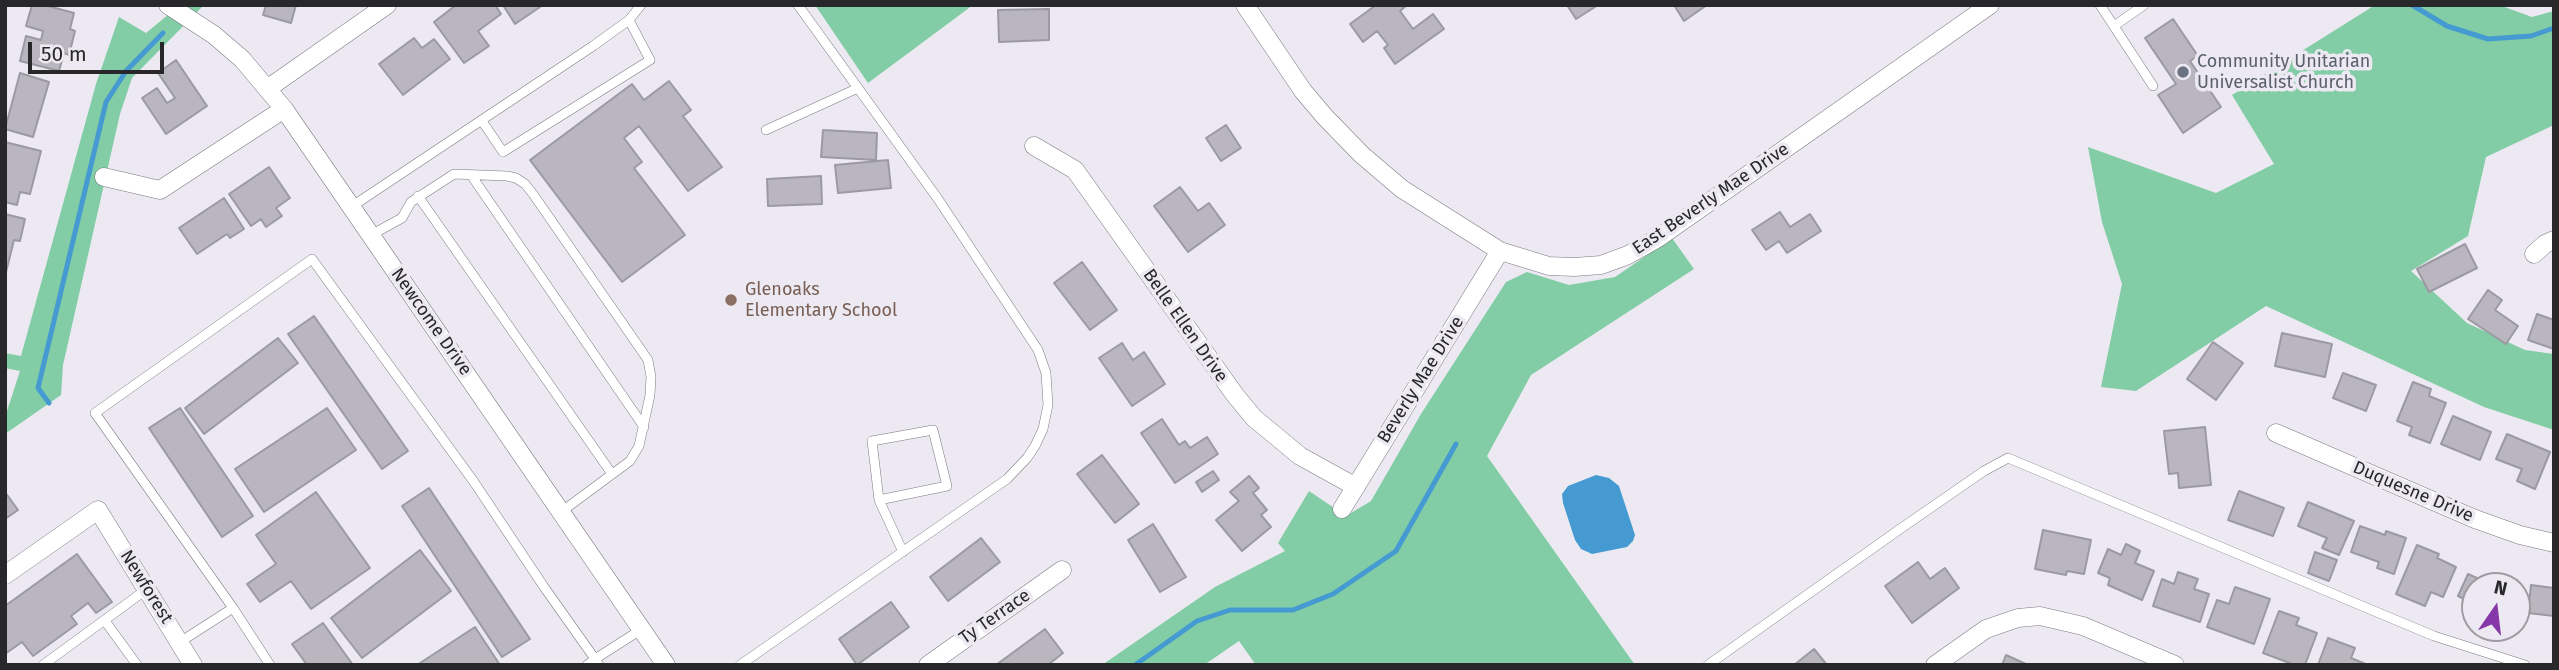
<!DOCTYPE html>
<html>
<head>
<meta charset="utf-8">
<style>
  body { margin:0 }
  #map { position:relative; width:2559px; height:670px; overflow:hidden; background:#ece9f2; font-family:"Fira Sans",sans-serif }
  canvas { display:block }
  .frame { position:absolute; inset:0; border:7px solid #28272a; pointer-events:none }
  .north { position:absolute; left:2461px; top:572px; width:70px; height:70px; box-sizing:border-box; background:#ece9f2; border:2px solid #9e9ba2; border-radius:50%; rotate:14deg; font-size:19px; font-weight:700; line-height:28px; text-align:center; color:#28272a }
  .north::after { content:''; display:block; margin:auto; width:24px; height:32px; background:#8738a8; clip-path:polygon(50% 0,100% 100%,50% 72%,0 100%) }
  .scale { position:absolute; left:28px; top:42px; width:136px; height:32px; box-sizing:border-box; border:4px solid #28272a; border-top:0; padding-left:9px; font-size:21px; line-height:24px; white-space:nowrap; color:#28272a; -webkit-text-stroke:5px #ece9f2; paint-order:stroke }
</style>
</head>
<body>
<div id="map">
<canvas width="2559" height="670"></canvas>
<div class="frame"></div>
<div class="north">N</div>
<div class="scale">50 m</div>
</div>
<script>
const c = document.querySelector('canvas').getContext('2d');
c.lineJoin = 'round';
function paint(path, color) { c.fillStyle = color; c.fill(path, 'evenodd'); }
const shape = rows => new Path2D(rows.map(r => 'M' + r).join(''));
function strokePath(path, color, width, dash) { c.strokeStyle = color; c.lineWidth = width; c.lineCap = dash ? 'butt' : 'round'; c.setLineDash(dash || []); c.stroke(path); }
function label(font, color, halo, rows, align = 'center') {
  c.font = font + ' "Fira Sans",sans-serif'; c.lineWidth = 7; c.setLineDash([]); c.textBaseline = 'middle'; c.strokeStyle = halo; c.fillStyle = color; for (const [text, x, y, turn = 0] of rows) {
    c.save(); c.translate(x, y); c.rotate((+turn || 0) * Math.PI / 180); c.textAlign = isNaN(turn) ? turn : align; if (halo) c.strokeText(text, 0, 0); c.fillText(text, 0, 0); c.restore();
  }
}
const green = shape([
  [180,5,204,5,132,78,120,114,63,365,61,395,5,434,5,417,20,371,5,368,5,353,21,356,96,84,119,17,146,33],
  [815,5,973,5,868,83],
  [2375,5,2499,5,2532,17,2554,11,2554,125,2486,157,2468,236,2411,271,2467,323,2525,350,2554,354,2554,430,2484,407,2266,306,2136,391,2101,387,2122,284,2102,222,2088,147,2216,193,2274,164,2232,95],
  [1672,238,1694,269,1531,375,1487,456,1635,665,1256,665,1239,641,1204,665,1102,665,1215,587,1285,551,1278,543,1309,491,1346,516,1371,501,1421,414,1506,282,1527,272,1569,285,1615,277]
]);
const water = shape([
  [1596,475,1609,478,1619,486,1635,535,1633,541,1627,547,1592,554,1581,549,1575,540,1563,503,1562,494,1568,486]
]);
const stream = shape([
  [2412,5,2447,26,2488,39,2531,36,2554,28],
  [49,403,38,388,106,102,126,71,163,33],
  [1135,665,1197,621,1230,610,1293,610,1333,594,1396,551,1456,444]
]);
const building = shape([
  [32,5,44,5,74,13,70,29,75,31,69,55,64,53,59,71,20,61,26,36,41,40,43,31,26,26,32,5],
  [266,5,296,5,291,23,263,15,266,5],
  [456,5,495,5,501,14,478,31,489,46,464,63,434,22,456,5],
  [503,5,543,5,515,24,503,5],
  [1376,5,1407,5,1400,11,1413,29,1433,14,1444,29,1395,64,1384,48,1388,45,1377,31,1363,42,1350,24,1376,5],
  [1567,5,1594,5,1595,7,1576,19,1567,5],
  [1674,5,1707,5,1684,21,1674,5],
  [1049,9,1049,40,999,42,998,10,1049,9],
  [2173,19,2198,56,2190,61,2221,107,2183,133,2158,95,2176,84,2145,38,2173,19],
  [414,38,422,48,434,39,450,59,403,95,379,64,414,38],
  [176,60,207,106,166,134,142,98,157,88,167,103,175,98,158,73,176,60],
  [20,73,49,82,33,137,5,129,20,73],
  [669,81,691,110,683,116,722,167,688,191,639,126,624,138,642,162,634,168,685,235,622,282,530,160,632,84,644,100,669,81],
  [1226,125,1241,148,1221,161,1206,138,1226,125],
  [823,130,877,133,876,160,821,157,823,130],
  [5,142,41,151,30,194,20,192,17,205,5,202,5,142],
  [888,160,891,188,838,193,835,165,888,160],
  [269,167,290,198,276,208,282,216,266,227,261,219,251,226,229,194,269,167],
  [821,176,822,204,768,206,767,179,821,176],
  [1180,187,1198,211,1209,203,1225,225,1188,252,1154,206,1180,187],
  [224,198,244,229,230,238,227,234,197,254,179,228,224,198],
  [1780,212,1790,227,1810,214,1821,231,1787,253,1779,241,1766,250,1752,230,1780,212],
  [5,214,25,219,20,241,14,240,6,272,5,214],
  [2465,244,2477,268,2429,292,2417,269,2465,244],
  [1082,262,1117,310,1090,330,1054,283,1082,262],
  [2488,290,2502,300,2495,310,2518,326,2506,344,2468,319,2488,290],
  [2537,314,2554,320,2554,349,2528,340,2537,314],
  [314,316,408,451,382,469,288,334,314,316],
  [2282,333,2332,344,2325,377,2275,366,2282,333],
  [278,338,298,363,204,434,185,408,278,338],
  [2213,342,2243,363,2216,400,2187,379,2213,342],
  [1122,343,1133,360,1144,352,1165,384,1132,406,1099,358,1122,343],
  [2343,373,2376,385,2366,411,2333,398,2343,373],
  [2413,382,2431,389,2429,396,2446,403,2430,443,2409,435,2412,427,2397,421,2413,382],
  [180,408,253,516,222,537,149,428,180,408],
  [327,408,356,450,264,512,235,469,327,408],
  [2453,416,2491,432,2480,460,2441,444,2453,416],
  [1162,419,1179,445,1185,441,1190,448,1207,437,1218,454,1175,483,1141,433,1162,419],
  [2205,427,2211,485,2179,488,2178,473,2169,474,2164,431,2205,427],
  [2507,434,2550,452,2535,489,2517,481,2522,469,2496,459,2507,434],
  [1102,455,1139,504,1115,523,1077,474,1102,455],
  [1213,471,1219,480,1202,492,1196,482,1213,471],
  [1249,476,1259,488,1253,493,1267,510,1261,515,1271,527,1242,551,1216,520,1239,501,1230,492,1249,476],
  [429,488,530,639,502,657,402,506,429,488],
  [2239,491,2284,508,2273,536,2228,520,2239,491],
  [5,492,18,510,5,519,5,492],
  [316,492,370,568,311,609,291,581,260,602,247,584,276,564,256,535,316,492],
  [2308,502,2354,521,2339,555,2322,548,2327,538,2298,526,2308,502],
  [1153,524,1186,577,1160,592,1128,540,1153,524],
  [2360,526,2385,535,2386,531,2406,538,2394,574,2377,568,2379,562,2351,552,2360,526],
  [2043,530,2091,540,2084,574,2067,571,2066,575,2035,569,2043,530],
  [981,538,1000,562,948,601,930,577,981,538],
  [2126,544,2140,551,2135,563,2154,571,2142,600,2108,585,2110,578,2098,573,2108,549,2121,555,2126,544],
  [2417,545,2439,554,2437,558,2456,567,2443,597,2431,592,2425,606,2396,594,2417,545],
  [420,550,451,591,362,658,331,618,420,550],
  [2315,552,2337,560,2329,581,2308,573,2315,552],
  [77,554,112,602,96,613,88,603,71,616,77,624,33,656,22,642,5,654,5,606,77,554],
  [1918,562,1930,579,1945,568,1959,588,1912,623,1885,586,1918,562],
  [2178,572,2198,579,2194,589,2209,594,2200,622,2153,606,2162,579,2174,584,2178,572],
  [2468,574,2490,584,2493,575,2512,584,2511,586,2475,586,2475,613,2465,608,2468,601,2458,596,2468,574],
  [2531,585,2554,588,2554,616,2528,613,2531,585],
  [2235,587,2270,599,2254,644,2207,627,2217,600,2229,604,2235,587],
  [891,602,909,627,857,665,839,639,891,602],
  [2279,611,2299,618,2296,625,2317,633,2305,665,2295,665,2263,653,2279,611],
  [323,623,353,665,307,665,292,644,323,623],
  [475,627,500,665,417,665,475,627],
  [1045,629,1063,653,1048,665,996,665,1045,629],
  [2328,638,2355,648,2351,658,2368,665,2318,665,2328,638],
  [1814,649,1827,665,1794,665,1814,649],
  [2006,655,2028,665,2002,665,2006,655]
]);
const lane = shape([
  [2100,5,2153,86],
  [2114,26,2144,5],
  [482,121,503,152,650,60,629,20],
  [766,130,858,88],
  [471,175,644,427],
  [418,196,612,474],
  [351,207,593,46,629,20,641,5],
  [371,235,402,218,411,202,454,174,507,176,516,178,525,184,533,194,648,360,651,377,650,395,639,446,630,461,561,512],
  [879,500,947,486,933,430,872,441,879,500,903,552],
  [233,608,270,665],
  [105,621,137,665],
  [180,642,233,608,95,413,312,259,474,482,544,587,595,659,642,629],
  [43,665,147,589],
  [587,665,595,659,599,665],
  [740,665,1007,479,1027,458,1035,446,1043,429,1048,405,1046,373,1038,350,938,199,798,5],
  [1708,665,1900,529,1984,471,2008,458,2434,636,2525,665]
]);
const street = shape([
  [168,5,214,35,242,59,284,109,666,665],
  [1245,5,1303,91,1325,117,1362,155,1402,189,1500,251,1549,266,1574,267,1601,265,1628,255,1658,238,1990,5],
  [267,89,387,5],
  [1034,146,1075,170,1235,395,1254,418,1300,456,1356,487],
  [104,177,160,190,284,109],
  [2534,254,2545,244,2554,240],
  [2276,433,2475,519,2520,535,2554,543],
  [1342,509,1500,251],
  [5,575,98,510,193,665],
  [928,665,1062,570],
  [1935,665,1986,629,2018,618,2040,616,2083,626,2175,665]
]);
const markers = [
  [2183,72,7,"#6b7280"],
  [731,300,7,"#8d6e63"]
];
const worshipNames = [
  ["Community Unitarian",2197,62],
  ["Universalist Church",2197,83]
];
const streetNames = [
  ["East Beverly Mae Drive",1711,199,-34],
  ["Newcome Drive",431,322,55],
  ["Belle Ellen Drive",1185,326,55],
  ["Beverly Mae Drive",1421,380,-58],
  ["Duquesne Drive",2413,492,23],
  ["Newforest",146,587,58],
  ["Ty Terrace",995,617,-35]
];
const educationNames = [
  ["Glenoaks",745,290],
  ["Elementary School",745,311]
];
paint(green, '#82cda5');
paint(water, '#459bd1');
strokePath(stream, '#459bd1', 5);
paint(building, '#b9b6bf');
strokePath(building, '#9b99a1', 2);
strokePath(lane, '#7b7980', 10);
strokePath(street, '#7b7980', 19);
strokePath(lane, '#fff', 9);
strokePath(street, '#fff', 18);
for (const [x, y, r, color] of markers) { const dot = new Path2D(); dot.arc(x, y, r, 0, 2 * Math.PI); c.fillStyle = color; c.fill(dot); strokePath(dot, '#ece9f2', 2.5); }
label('18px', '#5b616d', '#ece9f2', worshipNames, 'left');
label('18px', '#28272a', '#ece9f2', streetNames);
label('18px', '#785e54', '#ece9f2', educationNames, 'left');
</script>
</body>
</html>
